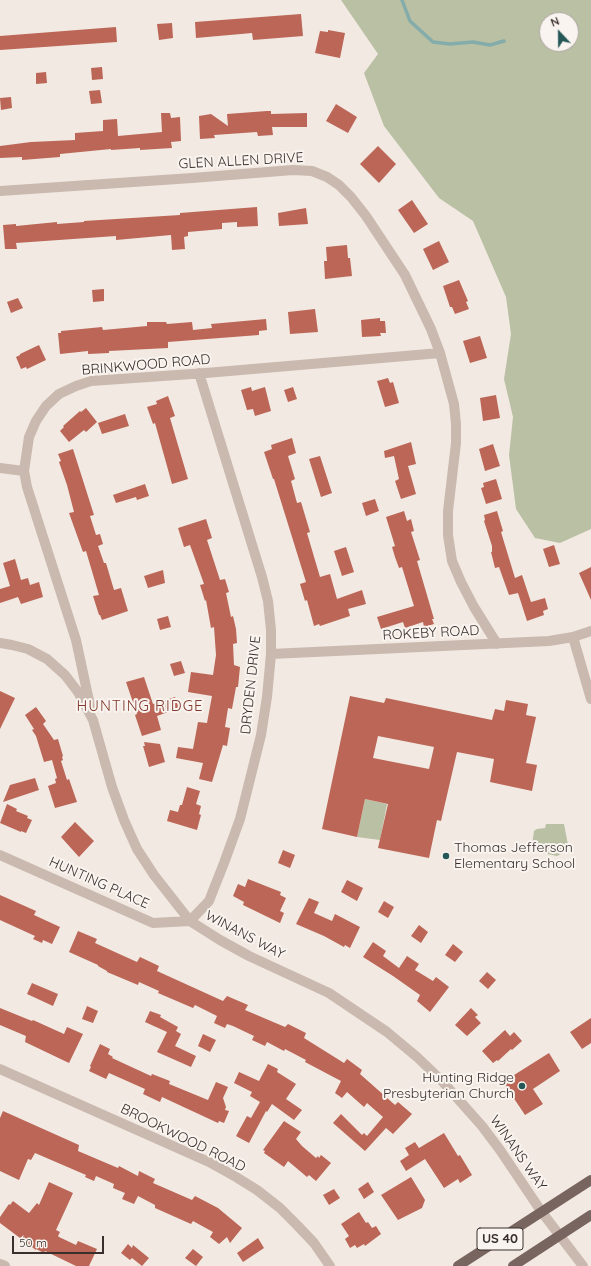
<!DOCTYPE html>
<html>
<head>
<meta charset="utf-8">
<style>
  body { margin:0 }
  #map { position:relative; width:591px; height:1266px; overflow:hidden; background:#f2e9e2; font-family:Quicksand,sans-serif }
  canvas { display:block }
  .north { position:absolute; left:539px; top:12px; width:40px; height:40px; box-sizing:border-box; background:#f9f4ef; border:1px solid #aca5a1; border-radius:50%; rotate:338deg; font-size:11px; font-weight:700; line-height:16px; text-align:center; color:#392f2c }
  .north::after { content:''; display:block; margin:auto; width:14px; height:18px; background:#255756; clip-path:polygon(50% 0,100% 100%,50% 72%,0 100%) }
  .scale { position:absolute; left:12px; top:1236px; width:92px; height:18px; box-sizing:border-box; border:2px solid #392f2c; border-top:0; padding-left:5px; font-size:12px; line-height:14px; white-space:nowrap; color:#392f2c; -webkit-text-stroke:3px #f9f4ef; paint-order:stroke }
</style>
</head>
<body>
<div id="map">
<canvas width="591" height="1266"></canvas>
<div class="north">N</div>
<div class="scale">50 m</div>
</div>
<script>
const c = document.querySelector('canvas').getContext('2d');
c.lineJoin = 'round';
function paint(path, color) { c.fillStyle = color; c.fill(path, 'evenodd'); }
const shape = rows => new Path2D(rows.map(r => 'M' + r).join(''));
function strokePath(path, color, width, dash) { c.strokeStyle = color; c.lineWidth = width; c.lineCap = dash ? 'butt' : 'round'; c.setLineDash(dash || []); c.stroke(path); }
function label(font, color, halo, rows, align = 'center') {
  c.font = font + ' Quicksand,sans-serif'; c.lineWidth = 4; c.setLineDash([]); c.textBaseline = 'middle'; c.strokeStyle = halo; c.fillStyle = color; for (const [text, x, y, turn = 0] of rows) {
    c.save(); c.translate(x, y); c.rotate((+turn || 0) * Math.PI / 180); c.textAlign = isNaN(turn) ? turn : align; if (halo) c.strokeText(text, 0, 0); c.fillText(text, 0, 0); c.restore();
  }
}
const green = shape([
  [341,0,591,0,591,529,560,543,535,538,516,509,509,455,513,417,504,379,511,334,506,297,473,221,439,198,384,126,364,73,378,54],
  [547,20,571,20,571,44,547,44],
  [365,799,387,804,380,840,357,837],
  [546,824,564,824,568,845,568,849,565,852,557,856,538,852,533,848,532,845,534,831,537,829,545,828]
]);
const stream = shape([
  [402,0,410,21,433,42,450,44,473,42,490,45,504,41]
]);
const building = shape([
  [301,14,303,36,253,40,252,33,196,38,195,22],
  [172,23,173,38,159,40,157,24],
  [116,27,117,42,0,50,0,36],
  [328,30,345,33,340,58,315,53,320,31,328,32],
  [102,67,103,79,92,80,91,68],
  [46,72,47,83,36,84,36,73],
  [100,90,102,103,91,104,89,91],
  [11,97,12,108,1,110,0,98],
  [336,104,357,117,348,133,326,121],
  [267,111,271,111,271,114,307,113,307,127,272,127,273,135,258,136,257,132,214,135,215,138,200,139,199,116,211,114,228,126,227,114],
  [161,113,170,113,171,118,180,117,181,141,171,142,172,148,140,150,140,148,111,150,111,149,60,154,60,157,22,160,22,157,0,158,0,146,31,142,75,140,75,133,103,131,103,120,117,119,118,136,162,132],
  [378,146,396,164,379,183,360,164],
  [412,200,428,224,414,233,398,210],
  [257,207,258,226,237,227,237,222,222,223,222,229,188,232,188,236,184,237,185,249,172,250,171,235,116,240,116,236,16,243,17,249,5,249,3,225,16,224,16,226,57,222,57,224,84,222,84,221,180,215,180,213],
  [306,208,308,224,279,226,278,213],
  [439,241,449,262,433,270,423,249],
  [347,245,348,258,350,258,352,276,325,279,324,261,327,261,326,247],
  [459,280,468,301,466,302,469,309,455,314,452,307,450,307,443,286],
  [104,289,104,301,93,302,92,290],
  [18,298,23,308,11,313,7,302],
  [315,309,318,332,290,334,288,312],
  [380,318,380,321,385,321,386,333,380,333,381,336,362,337,361,320],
  [266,319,267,330,259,331,259,335,168,342,168,348,109,351,109,353,88,354,88,351,60,354,58,333,61,333,61,331,102,327,103,330,147,326,147,322,166,322,167,324,192,322,193,330,212,328,211,324],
  [480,336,487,358,470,363,463,341],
  [39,345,46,360,27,369,26,367,21,369,16,357,20,355,20,354],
  [388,378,390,383,393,382,399,403,385,407,377,381],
  [251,387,252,391,265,387,271,411,255,416,253,409,247,410,241,390],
  [293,387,297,399,288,402,284,390],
  [496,395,500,418,483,421,480,398],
  [168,396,175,416,170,418,188,479,172,484,155,423,153,424,147,407,157,404,156,401],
  [86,408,97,422,86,432,84,430,69,442,60,431,64,427,63,426,80,411,81,412],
  [125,414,129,426,102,434,98,423],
  [292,438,296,453,288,456,295,479,291,481,297,503,301,502,310,532,307,533,320,577,330,574,337,599,362,590,366,604,348,609,350,616,320,626,319,624,314,626,307,600,305,601,300,584,306,582,274,479,273,479,264,452,272,449,271,445],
  [411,442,416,464,408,466,416,494,401,499,395,481,399,479,394,456,385,458,384,451],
  [493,444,500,466,485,471,479,449],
  [73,449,94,515,90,516,96,535,100,534,103,544,98,546,104,563,106,563,114,590,121,588,128,611,102,620,100,615,99,615,93,596,99,595,86,551,83,552,69,513,74,512,67,485,59,462,61,461,58,454],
  [320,456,332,493,321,497,309,459],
  [496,479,502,499,486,504,481,488,484,487,483,483],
  [145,484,149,496,137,500,136,497,116,503,113,495],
  [375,499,379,511,366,516,362,503],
  [404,511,407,521,411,519,414,531,411,532,420,560,417,561,434,619,432,619,434,624,424,627,423,622,405,628,403,622,381,629,377,617,414,606,402,567,399,568,395,557,392,547,395,546,386,517],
  [497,511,503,531,501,532,515,578,522,575,531,602,545,598,548,609,543,611,544,615,527,621,518,593,509,595,499,567,495,568,491,552,492,552,492,546,484,521,485,520,484,515],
  [206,519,212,538,207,540,220,580,225,579,229,592,226,593,231,617,233,616,236,629,237,643,233,644,234,665,240,667,238,687,236,687,232,709,228,708,225,727,230,728,227,746,223,745,212,782,199,779,203,763,176,758,178,747,193,749,198,722,207,723,212,696,188,692,191,672,213,675,216,655,214,627,211,628,206,600,205,601,200,585,204,584,190,545,184,547,178,528],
  [554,545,560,564,549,567,543,549],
  [346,547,354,572,342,576,334,551],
  [15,559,21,580,28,578,30,585,39,582,43,597,21,604,18,597,0,603,0,589,10,586,3,563],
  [591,567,591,600,579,573],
  [163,570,165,583,148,588,144,576],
  [168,616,171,627,160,630,157,619],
  [181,661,185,673,174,676,170,664],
  [144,677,153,704,175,697,179,708,157,716,161,730,142,736,135,715,137,714,126,682],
  [0,691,15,698,0,729],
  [350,696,384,703,386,698,492,720,495,709,504,711,506,700,528,704,526,715,536,717,526,763,537,765,532,791,490,782,494,759,457,752,441,821,437,820,429,858,378,848,388,804,365,799,357,837,322,829],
  [378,736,434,747,429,769,373,758],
  [36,707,46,721,43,724,54,740,58,739,63,756,62,757,63,760,61,761,67,780,69,779,77,802,55,808,48,786,56,783,55,779,57,778,52,760,44,762,36,736,32,730,34,729,25,715],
  [144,742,160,744,165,762,149,767,143,746,145,746],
  [35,778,39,790,3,802,10,785],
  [187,787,200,791,196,804,201,806,199,814,201,815,197,830,167,821,170,810,178,812,180,805,182,805],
  [7,804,17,809,16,811,28,816,27,818,32,820,26,833,21,831,21,832,0,823],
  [75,822,94,841,79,857,61,837],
  [283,850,295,855,290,868,278,863],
  [248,879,281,892,280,895,286,898,280,911,284,913,280,923,243,905,244,902,233,896,238,884,245,887],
  [347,880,363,888,357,901,341,892],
  [0,895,36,911,34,915,60,927,52,944,43,940,42,943,33,939,35,936,0,920],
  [309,898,319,902,314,913,332,921,335,914,360,927,350,948,345,945,344,947,324,936,296,924],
  [384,901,394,907,388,918,378,912],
  [419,925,428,932,421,943,411,936],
  [78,931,97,939,95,943,137,962,140,957,159,966,157,971,223,1001,227,996,248,1005,245,1010,285,1027,288,1024,306,1033,304,1038,344,1063,347,1059,362,1070,360,1074,395,1105,398,1102,412,1114,393,1134,386,1128,365,1151,333,1123,341,1114,362,1135,364,1133,367,1136,383,1117,367,1103,364,1107,347,1092,342,1098,335,1093,341,1081,305,1062,306,1060,285,1049,284,1051,267,1042,265,1046,252,1040,254,1036,233,1026,227,1024,225,1028,214,1023,217,1016,195,1005,193,1008,158,993,159,991,139,982,138,985,107,972,107,971,98,966,98,965,69,952],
  [373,942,386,951,383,956,399,968,407,956,419,964,415,970,433,981,436,977,449,987,430,1012,417,1001,420,995,393,976,363,957],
  [453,944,463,952,455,962,445,955],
  [487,972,496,980,488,989,479,981],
  [32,983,58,994,53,1006,27,994],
  [87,1006,98,1011,93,1023,82,1019],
  [0,1008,32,1021,33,1020,64,1034,67,1027,83,1034,69,1063,25,1042,26,1036,0,1025],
  [471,1008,478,1015,475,1017,481,1023,467,1036,455,1025],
  [150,1011,161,1015,160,1017,178,1027,176,1031,181,1034,175,1046,196,1056,191,1067,157,1052,167,1032,145,1022],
  [591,1018,591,1043,582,1049,570,1032],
  [505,1030,510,1036,514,1032,522,1041,512,1050,511,1049,498,1061,497,1060,493,1063,482,1051],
  [203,1034,216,1040,210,1052,198,1046],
  [100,1044,110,1049,108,1054,113,1057,112,1058,151,1076,152,1074,170,1081,169,1084,208,1100,216,1082,228,1087,223,1098,226,1107,225,1110,229,1111,224,1123,219,1121,218,1123,162,1097,160,1102,143,1094,145,1089,109,1073,106,1079,89,1071,91,1067,90,1066],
  [549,1053,560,1071,533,1089,543,1104,525,1115,503,1082],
  [268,1064,278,1069,277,1072,296,1084,286,1099,302,1110,294,1120,272,1104,267,1112,266,1111,249,1143,236,1136,247,1116,251,1118,260,1102,250,1096,252,1092,234,1083,239,1072,259,1081],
  [3,1111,79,1145,78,1151,118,1168,119,1166,138,1176,139,1171,155,1179,153,1183,192,1200,195,1196,218,1208,242,1228,230,1243,227,1237,219,1244,210,1237,213,1232,193,1221,191,1224,155,1208,155,1205,138,1196,134,1204,122,1199,125,1193,113,1188,114,1184,96,1176,94,1181,85,1177,86,1175,35,1153,31,1160,28,1159,19,1180,0,1171,0,1118],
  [284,1121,301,1132,296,1139,302,1146,316,1158,318,1156,319,1158,321,1155,331,1163,316,1181,309,1175,307,1177,288,1161,284,1167,264,1153,265,1151,263,1150],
  [444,1133,458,1156,460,1155,472,1175,460,1183,458,1179,444,1188,425,1159,406,1171,400,1161,409,1155,405,1148,415,1142,419,1148],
  [411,1177,425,1200,422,1208,398,1220,381,1195],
  [49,1182,73,1193,56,1230,60,1232,58,1236,59,1237,76,1245,78,1241,97,1249,89,1266,76,1266,45,1251,44,1253,36,1249,36,1250,0,1223,0,1217,9,1204,10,1205,13,1201,29,1213,37,1203,39,1205],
  [368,1182,374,1192,364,1199,358,1189],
  [334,1189,340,1198,329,1205,323,1195],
  [359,1212,366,1223,368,1222,372,1228,376,1226,381,1234,365,1246,364,1244,357,1248,355,1245,350,1248,345,1239,349,1236,341,1224],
  [258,1238,264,1248,243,1262,237,1253],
  [128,1244,132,1248,133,1245,149,1258,142,1266,132,1258,130,1260,121,1253],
  [193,1249,203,1257,196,1266,185,1258]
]);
const minor = shape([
  [0,191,192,178,293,170,312,171,327,177,339,185,351,197,366,216,405,275,431,329,440,353,454,404,456,424,456,443,448,511,448,535,452,561,461,582,474,607,497,644],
  [0,468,24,471],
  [573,637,591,699],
  [0,643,12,645,28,649,47,659,65,675,78,692,93,720,112,787,124,820,137,849,154,875,190,921,220,940,249,956,329,993,387,1032,417,1057,442,1081,482,1126,500,1150,541,1211,583,1266],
  [271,654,549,641,573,637,591,631],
  [91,710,76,640,27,487,24,471,29,437,36,421,46,406,59,394,76,386,91,381,206,373,440,353],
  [0,855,153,923,190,921],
  [190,921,209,901,224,863,240,819,261,735,267,697,271,654,271,630,268,601,262,577,199,373],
  [0,1069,209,1162,236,1177,257,1190,280,1208,297,1225,314,1243,330,1266],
  [0,1264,5,1266]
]);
const major = shape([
  [458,1266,591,1180],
  [513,1266,591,1215]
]);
const markers = [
  [446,856,4,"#255756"],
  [522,1086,4,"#255756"]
];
const shields = [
  [500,1239,46]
];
const shieldNames = [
  ["US 40",500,1239]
];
const streetNames = [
  ["GLEN ALLEN DRIVE",241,161,-3],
  ["BRINKWOOD ROAD",146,365,-5],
  ["ROKEBY ROAD",431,633,-3],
  ["DRYDEN DRIVE",251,685,-84],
  ["HUNTING PLACE",99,883,24],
  ["WINANS WAY",245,935,28],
  ["BROOKWOOD ROAD",183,1138,26],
  ["WINANS WAY",518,1153,55]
];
const poiNames = [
  ["Thomas Jefferson",454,848],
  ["Elementary School",454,864],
  ["Hunting Ridge",514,1078,"right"],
  ["Presbyterian Church",514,1094,"right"]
];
const neighbourhoodNames = [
  ["HUNTING RIDGE",140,706]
];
paint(green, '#b9c0a3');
strokePath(stream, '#84acab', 3.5);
paint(building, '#bb6657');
strokePath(minor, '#c9b9af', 10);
strokePath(major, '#79655f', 10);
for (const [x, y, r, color] of markers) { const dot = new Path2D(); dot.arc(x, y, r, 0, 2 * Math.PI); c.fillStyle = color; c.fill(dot); strokePath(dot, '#f9f4ef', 1.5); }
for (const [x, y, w] of shields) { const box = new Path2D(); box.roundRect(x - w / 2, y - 11, w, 22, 3); c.fillStyle = '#f9f4ef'; c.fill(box); strokePath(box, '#392f2c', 1); }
label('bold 13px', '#392f2c', null, shieldNames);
label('14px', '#392f2c', '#f9f4ef', streetNames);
label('14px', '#392f2c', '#f9f4ef', poiNames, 'left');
c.letterSpacing = '1px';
label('15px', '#81392d', '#f9f4ef', neighbourhoodNames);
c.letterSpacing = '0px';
</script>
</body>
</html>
